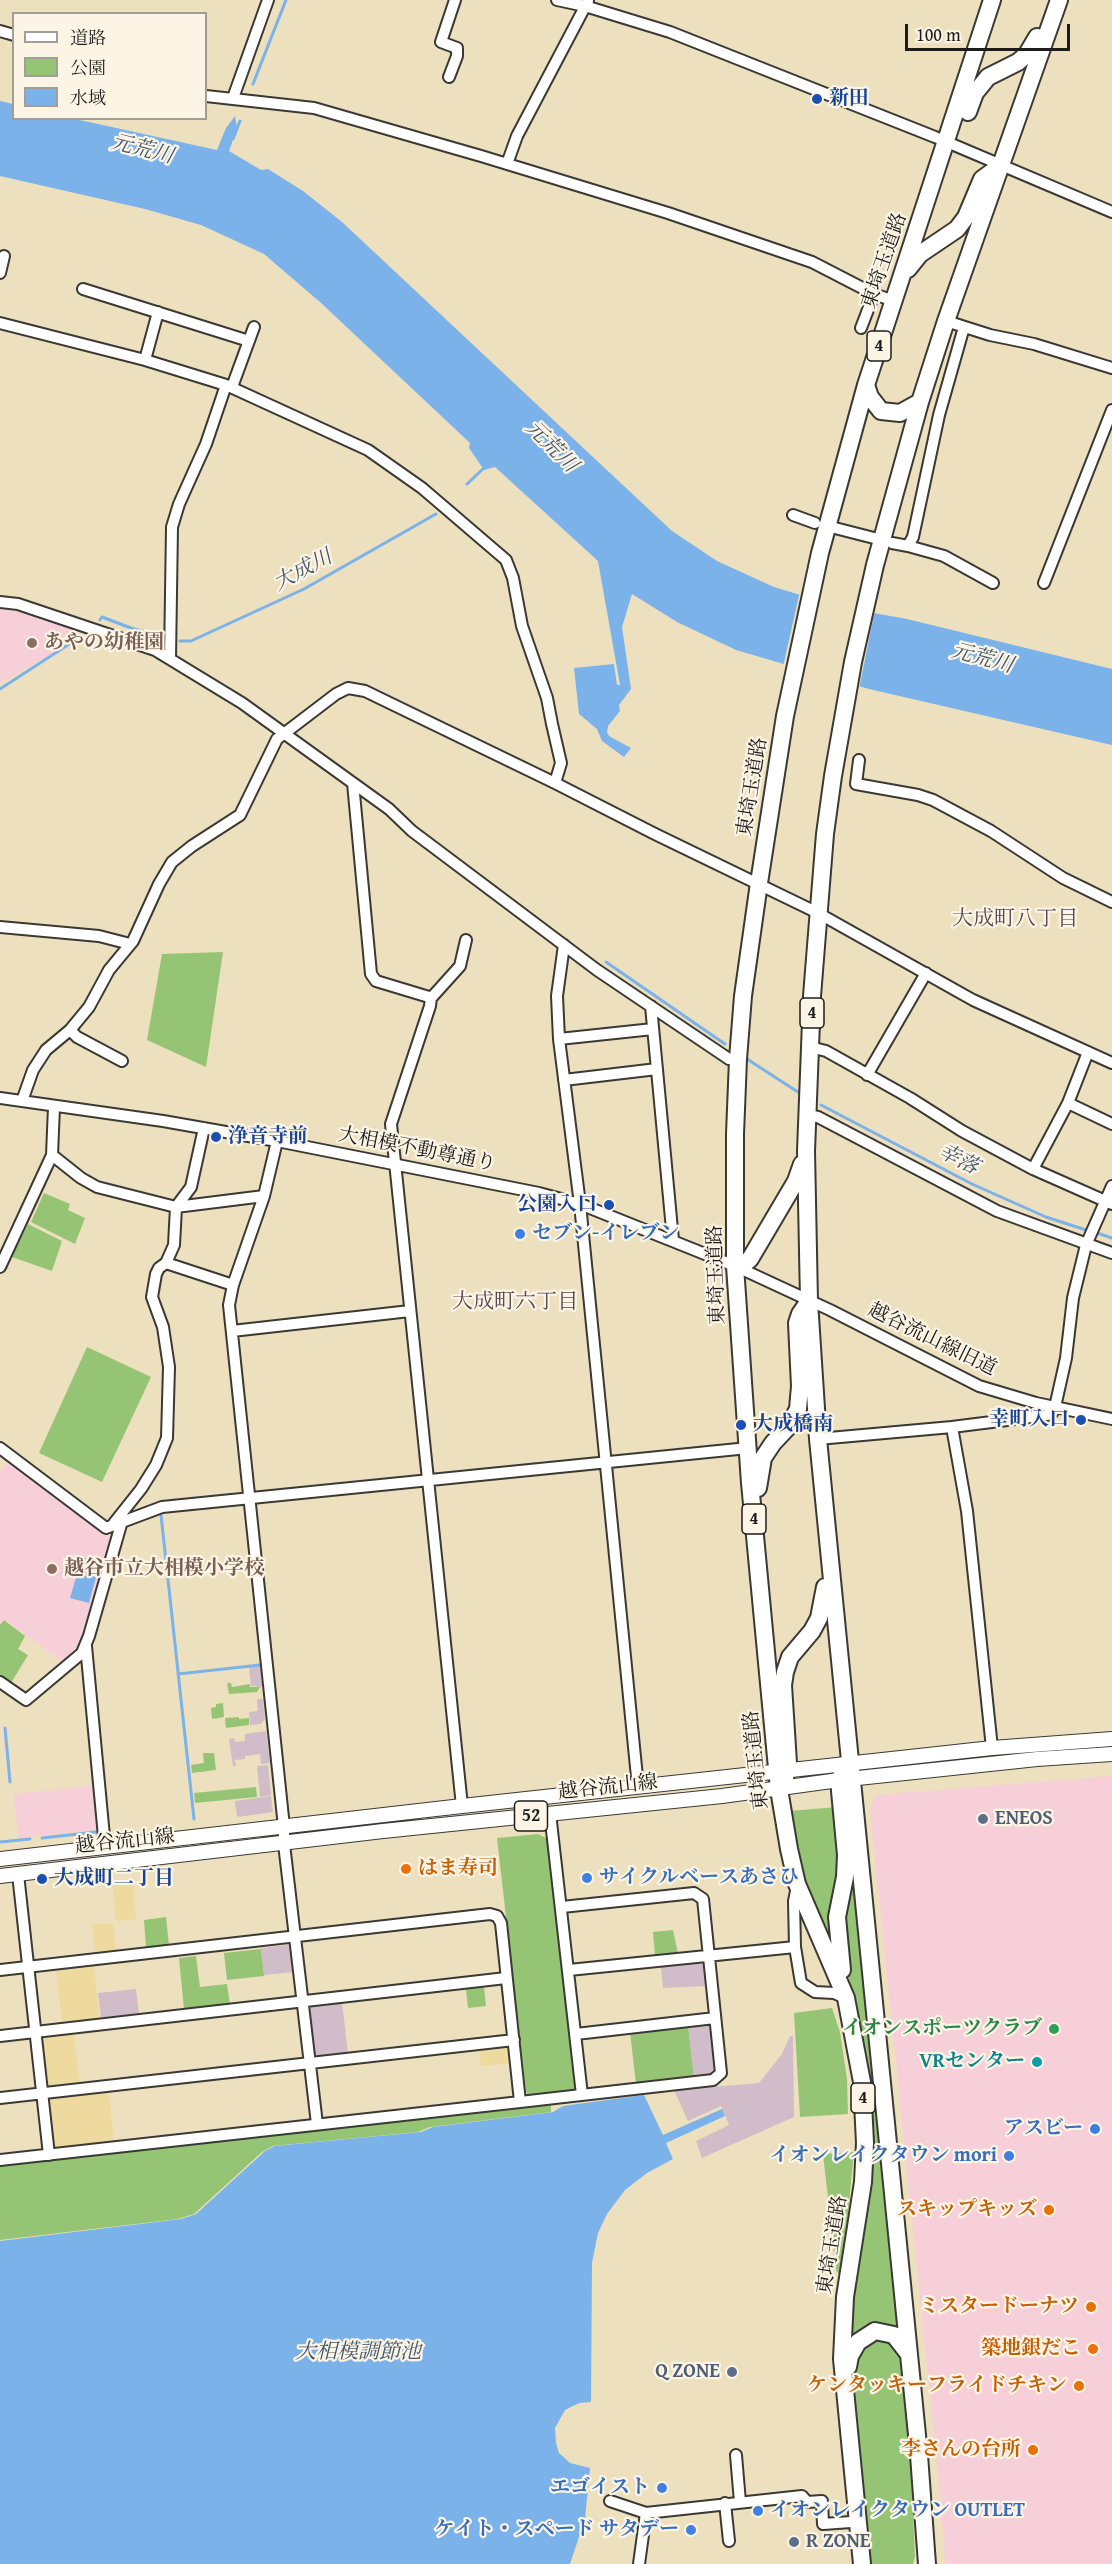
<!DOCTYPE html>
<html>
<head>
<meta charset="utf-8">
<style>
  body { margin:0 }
  #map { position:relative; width:1112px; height:2564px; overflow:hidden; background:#ede0be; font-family:"Gentium Book Plus","Noto Serif JP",serif }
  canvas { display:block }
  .legend { position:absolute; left:12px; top:12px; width:195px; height:108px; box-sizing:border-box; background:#fcf5e5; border:2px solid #a29e95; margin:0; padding:8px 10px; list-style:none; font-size:18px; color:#1c1c1c }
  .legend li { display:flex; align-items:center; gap:12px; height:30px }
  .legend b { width:30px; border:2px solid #a29e95 }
  .scale { position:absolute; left:905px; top:24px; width:165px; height:27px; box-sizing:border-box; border:3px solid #1c1c1c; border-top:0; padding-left:8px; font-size:18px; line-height:21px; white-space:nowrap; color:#1c1c1c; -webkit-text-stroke:4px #fcf5e5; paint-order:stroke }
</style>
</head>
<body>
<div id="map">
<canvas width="1112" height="2564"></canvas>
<ul class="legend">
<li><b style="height:8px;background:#fff"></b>道路</li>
<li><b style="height:16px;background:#95c574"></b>公園</li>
<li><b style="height:16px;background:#7bb2ea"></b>水域</li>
</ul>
<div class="scale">100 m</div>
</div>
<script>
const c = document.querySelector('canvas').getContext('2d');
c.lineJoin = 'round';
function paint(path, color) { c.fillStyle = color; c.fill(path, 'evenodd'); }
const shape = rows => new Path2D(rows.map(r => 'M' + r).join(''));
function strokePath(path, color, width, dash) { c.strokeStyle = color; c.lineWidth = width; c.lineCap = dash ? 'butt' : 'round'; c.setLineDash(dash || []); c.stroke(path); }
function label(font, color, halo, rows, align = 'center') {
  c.font = font + ' "Gentium Book Plus","Noto Serif JP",serif'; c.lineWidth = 4.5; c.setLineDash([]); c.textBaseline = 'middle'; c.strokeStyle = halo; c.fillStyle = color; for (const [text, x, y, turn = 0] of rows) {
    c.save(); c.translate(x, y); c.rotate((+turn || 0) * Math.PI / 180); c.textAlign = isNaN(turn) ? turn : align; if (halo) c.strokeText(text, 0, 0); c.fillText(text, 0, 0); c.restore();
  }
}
const built = shape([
  [0,607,34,613,73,628,60,640,66,646,0,683],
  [7,1462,109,1536,111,1541,80,1649,64,1663,4,1619,0,1624,0,1471],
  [1112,1776,1112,2564,945,2564,941,2503,870,1809,877,1795],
  [93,1786,97,1830,19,1838,13,1794]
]);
const industrial = shape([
  [260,1666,262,1687,251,1686,249,1667],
  [257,1699,263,1699,265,1719,261,1724,250,1725,249,1712,258,1711],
  [266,1731,270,1763,261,1764,260,1754,245,1756,245,1759,235,1760,236,1766,233,1766,229,1739,234,1738,235,1742,245,1741,245,1734],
  [268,1765,271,1795,260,1797,257,1766],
  [271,1796,273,1812,237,1817,235,1801],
  [288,1945,292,1949,294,1972,264,1975,261,1948],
  [699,1962,705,1966,708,1986,663,1988,661,1967],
  [136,1989,139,2013,101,2018,98,1993],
  [342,2001,348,2054,320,2058,312,2053,308,2010,312,2004],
  [707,2024,712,2028,716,2071,713,2076,694,2078,688,2026],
  [790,2036,793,2036,794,2117,702,2158,696,2141,729,2125,721,2106,688,2121,674,2090,759,2083,782,2054]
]);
const green = shape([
  [223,952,206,1067,147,1040,162,954],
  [44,1193,70,1204,68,1210,85,1218,75,1244,31,1222],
  [28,1224,62,1241,52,1271,12,1257],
  [87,1347,151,1377,102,1482,39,1453],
  [4,1620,25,1636,18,1649,28,1655,11,1683,0,1675,0,1625],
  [227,1683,231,1683,232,1687,250,1684,250,1687,260,1687,257,1692,229,1694],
  [223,1703,224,1717,212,1719,211,1708,216,1707,216,1704],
  [239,1717,239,1719,249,1718,249,1725,226,1728,225,1718],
  [203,1753,214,1753,216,1770,192,1773,191,1765,204,1763],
  [256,1787,257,1797,195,1803,194,1793],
  [837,1807,840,1851,835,1953,805,1884,796,1854,790,1811],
  [848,1821,901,2331,885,2324,874,2325,860,2330,847,2345,849,2310,866,2210,854,2013,842,1929],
  [538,1834,548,1839,575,2090,573,2092,530,2097,526,2092,497,1838],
  [166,1917,169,1945,146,1948,144,1920],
  [673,1930,678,1954,655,1956,653,1932],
  [261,1949,264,1976,227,1980,224,1953],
  [196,1956,200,1987,227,1984,230,2005,184,2009,179,1958],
  [484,1987,486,2006,468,2008,466,1989],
  [832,2008,840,2032,847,2079,848,2114,800,2117,794,2013],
  [688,2026,694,2078,636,2084,630,2032],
  [551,2105,551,2112,430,2127,418,2132,273,2146,262,2152,194,2214,178,2219,0,2240,0,2166],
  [854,2152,848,2214,839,2274,836,2270,823,2154],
  [873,2339,888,2339,903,2360,915,2485,913,2511,915,2557,913,2564,868,2564,853,2429,854,2368,861,2349]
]);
const sand = shape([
  [133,1881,136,1920,116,1921,112,1882],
  [113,1923,116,1951,95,1954,92,1925],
  [94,1967,100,2018,62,2023,56,1971],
  [74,2031,80,2084,51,2088,44,2083,40,2041,46,2034],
  [504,2046,512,2052,513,2063,481,2066,479,2048],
  [109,2091,114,2143,57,2148,51,2143,47,2103,54,2097]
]);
const water = shape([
  [0,101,13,104,14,118,75,119,217,150,226,128,235,116,237,128,229,151,261,170,268,169,303,191,342,222,672,531,717,561,774,587,840,607,907,619,1112,669,1112,745,869,689,736,650,677,622,632,594,622,627,631,689,619,705,620,711,608,726,607,732,609,736,631,748,624,757,602,741,597,729,579,714,574,668,614,664,617,685,620,685,598,561,495,467,484,470,469,448,470,443,320,302,264,254,201,225,145,209,0,176],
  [82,1557,100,1563,89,1603,70,1598],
  [644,2095,663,2135,722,2109,725,2116,666,2143,673,2159,647,2173,625,2190,607,2214,598,2233,592,2263,591,2402,579,2403,565,2410,555,2428,556,2443,559,2453,570,2463,590,2468,585,2519,570,2564,0,2564,0,2241,181,2219,196,2214,265,2151,275,2146,421,2132,433,2127,553,2112,563,2106]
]);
const pier = shape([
  [800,591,841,604,875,610,859,689,783,667]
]);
const stream = shape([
  [253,84,286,0],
  [233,139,240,121],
  [467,484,485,467],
  [100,620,102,617,131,628,166,638],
  [180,641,191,641,304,589,436,514],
  [0,689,80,637],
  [606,962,725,1044],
  [747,1059,801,1094],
  [821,1105,972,1184,1046,1217,1086,1230],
  [1097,1233,1112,1238],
  [161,1515,194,1819],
  [178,1674,260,1665],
  [5,1728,10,1782],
  [42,1838,96,1832],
  [0,1842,30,1839]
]);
const minor = shape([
  [557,0,585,6,670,32,935,137,1112,212],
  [0,31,14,35],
  [449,77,457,56,457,48,441,42,455,0],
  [206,96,314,108,481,156,668,213,812,262,874,294,894,301],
  [233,98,268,0],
  [507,164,517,136,588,1],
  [0,273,4,256],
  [83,289,249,341],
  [946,321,990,335,1034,344,1112,368],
  [0,323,145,360,226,385,368,450,422,488,506,560,513,578,522,626,547,698,552,724,561,763,555,783],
  [861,328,874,294],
  [145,360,158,312],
  [232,387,254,327],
  [793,515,815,523],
  [831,527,874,538],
  [892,543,908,546,913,537,939,415,964,327],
  [908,546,944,556,993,583],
  [1044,583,1112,410],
  [0,602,18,604,155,650,242,703,389,809,412,831,597,970,729,1059,738,1059],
  [170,659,172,527,179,504,206,444,226,385],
  [859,760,856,784,918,795,933,800,991,831,1063,878,1112,902],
  [353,783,371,974,376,981,429,997,433,996,460,966,466,940],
  [0,927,99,936,130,944],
  [564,945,557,996,559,1039,580,1204,638,1787],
  [431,997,430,1006,391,1124,462,1806],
  [651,1006,673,1240],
  [70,1030,77,1037,122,1061],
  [559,1039,653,1029],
  [810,1047,826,1051,910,1098,962,1131,1033,1169,1112,1204],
  [867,1075,926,973],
  [564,1080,657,1069],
  [0,1098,163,1121,277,1141,539,1193,580,1204,735,1266,830,1310,979,1386,1036,1403,1112,1419],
  [22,1101,33,1070,46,1050,70,1030,89,1007,109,970,133,941,159,884,172,862,192,846,240,815,277,739,336,694,348,688,365,691,555,783,655,834,818,913,973,1000,1112,1063],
  [1068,1103,1112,1124],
  [807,1115,818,1117,997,1211,1112,1253],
  [277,1141,264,1196,233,1285,229,1305,284,1827,284,1844,317,2124],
  [52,1155,81,1178,97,1187,176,1207,264,1196],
  [1033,1169,1068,1103,1088,1052],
  [166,1263,233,1285],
  [0,1267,52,1155,54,1107],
  [232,1331,410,1311],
  [952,1427,967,1511,992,1748],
  [818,1439,952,1427,1047,1415,1052,1413,1055,1407,1066,1358,1073,1298,1086,1245,1112,1186],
  [0,1448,106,1528,162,1507,748,1448],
  [114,1523,141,1489,156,1465,167,1438,169,1367,163,1327,152,1297,156,1274,159,1268,166,1263,174,1245,176,1207,191,1187,204,1128],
  [86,1646,105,1847],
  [0,1682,26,1700,82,1653,89,1636,122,1521],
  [550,1813,582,2095],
  [18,1874,49,2155],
  [797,1886,794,1901,795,1947,801,1983,815,1992,834,1993,845,1998],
  [0,1970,490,1914,497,1916,501,1923,520,2102,0,2160],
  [569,1970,795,1947],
  [576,2034,715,2018],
  [0,2036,506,1978],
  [0,2098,514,2040],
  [520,2102,713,2080,721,2073,703,1899,694,1893,562,1907],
  [736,2455,740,2502],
  [610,2501,646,2513,802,2496,807,2502,822,2501,823,2524,851,2522],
  [725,2503,729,2541],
  [639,2564,646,2513]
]);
const major = shape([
  [0,1859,462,1806,992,1748,1112,1739],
  [0,1876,383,1831,722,1796,839,1780,1037,1759,1112,1754]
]);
const highway = shape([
  [968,112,975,93,988,77,1018,62,1027,54,1037,37],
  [908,269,920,254,957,229,966,217,982,179,1000,166],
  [866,385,870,397,881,411,900,413,920,402],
  [735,1266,744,1264,750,1259,796,1181,802,1164],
  [758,1488,763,1458,773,1443,789,1426,798,1409,800,1386,797,1323,800,1314,809,1301],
  [785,1778,788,1763,783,1685,785,1672,790,1657,812,1631,819,1618,825,1587],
  [842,1970,837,1917,845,1877,846,1855,839,1780,849,1764],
  [848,2367,850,2356,858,2342,875,2331,894,2335,908,2353],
  [862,2564,842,2359,845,2297,863,2182,865,2143,862,2082,846,1998,797,1884,789,1849,779,1789,750,1483,735,1266,735,1134,738,1059,743,996,759,883,785,716,820,553,866,385,992,0],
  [927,2564,919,2455,818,1439,809,1301,806,1151,812,996,825,834,833,776,853,662,875,565,920,402,946,321,1059,0]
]);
const markers = [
  [817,99,6,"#1a4fb4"],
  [32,643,6,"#8d6e63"],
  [216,1137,6,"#1a4fb4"],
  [609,1205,6,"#1a4fb4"],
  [520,1234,6,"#3f7fe0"],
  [1081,1420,6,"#1a4fb4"],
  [741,1425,6,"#1a4fb4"],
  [52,1569,6,"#8d6e63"],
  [983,1819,6,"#5c6f8a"],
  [406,1869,6,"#e8710a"],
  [587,1878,6,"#3f7fe0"],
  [42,1879,6,"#1a4fb4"],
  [1054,2029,6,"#2e9e5b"],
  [1037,2062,6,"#0f9aa8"],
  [1095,2129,6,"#3f7fe0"],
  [1009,2156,6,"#3f7fe0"],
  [1049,2210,6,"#e8710a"],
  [1091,2307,6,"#e8710a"],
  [1093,2349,6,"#e8710a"],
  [732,2372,6,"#5c6f8a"],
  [1079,2386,6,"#e8710a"],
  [1033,2450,6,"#e8710a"],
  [662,2488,6,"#3f7fe0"],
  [758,2511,6,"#3f7fe0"],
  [691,2530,6,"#3f7fe0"],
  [794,2542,6,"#5c6f8a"]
];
const shields = [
  [879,346,24],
  [812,1013,24],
  [754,1519,24],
  [531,1816,33],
  [863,2098,24]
];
const shieldNames = [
  ["4",879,346],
  ["4",812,1013],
  ["4",754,1519],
  ["52",531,1816],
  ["4",863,2098]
];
const transitNames = [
  ["新田",829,99],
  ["浄音寺前",228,1137],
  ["公園入口",597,1205,"right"],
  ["幸町入口",1069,1420,"right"],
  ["大成橋南",753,1425],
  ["大成町二丁目",54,1879]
];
const streetNames = [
  ["東埼玉道路",885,261,-71],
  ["東埼玉道路",753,787,-81],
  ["大相模不動尊通り",417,1150,11],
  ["東埼玉道路",717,1275,-92],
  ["越谷流山線旧道",932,1340,26],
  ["東埼玉道路",757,1760,-96],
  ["越谷流山線",608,1788,-6],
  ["越谷流山線",125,1842,-6],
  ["東埼玉道路",833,2245,-81]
];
const educationNames = [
  ["あやの幼稚園",44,643],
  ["越谷市立大相模小学校",64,1569]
];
const shopNames = [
  ["セブン-イレブン",532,1234,"left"],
  ["サイクルベースあさひ",599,1878,"left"],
  ["アスビー",1083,2129],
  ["イオンレイクタウン mori",997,2156],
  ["エゴイスト",650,2488],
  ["イオンレイクタウン OUTLET",770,2511,"left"],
  ["ケイト・スペード サタデー",679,2530]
];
const serviceNames = [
  ["ENEOS",995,1819],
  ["Q ZONE",720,2372,"right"],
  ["R ZONE",806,2542]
];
const foodNames = [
  ["はま寿司",418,1869,"left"],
  ["スキップキッズ",1037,2210],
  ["ミスタードーナツ",1079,2307],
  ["築地銀だこ",1081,2349],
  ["ケンタッキーフライドチキン",1067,2386],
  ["李さんの台所",1021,2450]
];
const leisureNames = [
  ["イオンスポーツクラブ",1042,2029]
];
const cultureNames = [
  ["VRセンター",1025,2062]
];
const waterNames = [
  ["元荒川",142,150,14],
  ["元荒川",551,447,45],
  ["大成川",303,571,-28],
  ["元荒川",982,659,15],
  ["幸落",958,1160,27],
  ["大相模調節池",358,2353]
];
const neighbourhoodNames = [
  ["大成町八丁目",1015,920],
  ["大成町六丁目",515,1303]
];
paint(built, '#f6cfd8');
paint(industrial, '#d1bdca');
paint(green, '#95c574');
paint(sand, '#eeda9e');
paint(water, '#7bb2ea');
paint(pier, '#ede0be');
strokePath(stream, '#7bb2ea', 3);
strokePath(minor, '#3b3934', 14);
strokePath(major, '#3b3934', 16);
strokePath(highway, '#3b3934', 20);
strokePath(minor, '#fff', 10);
strokePath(major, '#fff', 14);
strokePath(highway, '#fff', 16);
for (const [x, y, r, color] of markers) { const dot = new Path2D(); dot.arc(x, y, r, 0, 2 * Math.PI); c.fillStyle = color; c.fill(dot); strokePath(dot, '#fcf5e5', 2); }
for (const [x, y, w] of shields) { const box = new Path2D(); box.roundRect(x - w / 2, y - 15, w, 30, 4.5); c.fillStyle = '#fcf5e5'; c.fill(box); strokePath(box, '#1c1c1c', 1.5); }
label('bold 18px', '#1c1c1c', null, shieldNames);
label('bold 20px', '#164399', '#fcf5e5', transitNames, 'left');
label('20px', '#1c1c1c', '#fcf5e5', streetNames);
label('bold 20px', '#785e54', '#fcf5e5', educationNames, 'left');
label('bold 20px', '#366cbe', '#fcf5e5', shopNames, 'right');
label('bold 20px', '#4e5e75', '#fcf5e5', serviceNames, 'left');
label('bold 20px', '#c56008', '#fcf5e5', foodNames, 'right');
label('bold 20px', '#27864d', '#fcf5e5', leisureNames, 'right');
label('bold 20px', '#0d838f', '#fcf5e5', cultureNames, 'right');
label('italic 21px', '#42586e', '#fcf5e5', waterNames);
label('21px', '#5a4550', '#fcf5e5', neighbourhoodNames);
</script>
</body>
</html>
